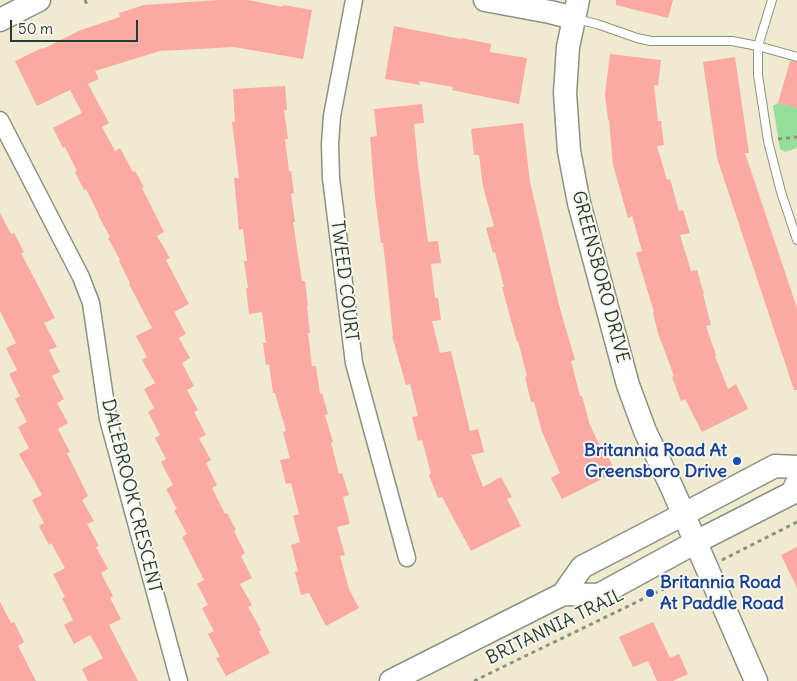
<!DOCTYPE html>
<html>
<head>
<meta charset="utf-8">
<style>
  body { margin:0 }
  #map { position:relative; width:797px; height:681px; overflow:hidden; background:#f0ead1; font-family:Delius,sans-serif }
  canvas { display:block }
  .scale { position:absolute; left:10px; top:20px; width:128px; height:22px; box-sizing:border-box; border:2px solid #1f3d34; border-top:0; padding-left:6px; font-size:15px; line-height:18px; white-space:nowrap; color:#1f3d34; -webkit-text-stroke:4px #fbf7ec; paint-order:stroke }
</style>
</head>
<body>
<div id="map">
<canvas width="797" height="681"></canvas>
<div class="scale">50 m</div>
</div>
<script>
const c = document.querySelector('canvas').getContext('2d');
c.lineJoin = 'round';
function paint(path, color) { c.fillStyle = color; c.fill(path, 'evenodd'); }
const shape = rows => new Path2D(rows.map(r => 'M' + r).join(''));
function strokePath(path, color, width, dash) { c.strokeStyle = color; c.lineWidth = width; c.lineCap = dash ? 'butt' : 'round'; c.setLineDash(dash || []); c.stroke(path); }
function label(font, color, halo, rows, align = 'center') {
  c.font = font + ' Delius,sans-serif'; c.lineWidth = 4; c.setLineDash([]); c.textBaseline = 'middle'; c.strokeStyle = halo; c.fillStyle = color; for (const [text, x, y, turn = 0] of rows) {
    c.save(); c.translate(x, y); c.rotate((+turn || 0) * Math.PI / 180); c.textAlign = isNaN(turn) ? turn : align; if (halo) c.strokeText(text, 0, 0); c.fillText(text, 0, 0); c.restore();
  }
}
const green = shape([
  [778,103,797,108,797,148,785,152,780,149,773,106]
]);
const building = shape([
  [219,0,248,0,283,7,283,5,312,10,303,59,234,47,160,51,95,71,99,79,88,84,109,123,102,127,115,151,120,148,133,172,135,171,144,187,142,188,164,232,157,236,170,258,166,260,189,304,174,312,186,334,179,338,190,358,182,363,194,386,187,390,198,410,194,412,206,435,199,438,211,460,206,463,217,485,212,488,225,514,227,513,236,530,234,531,245,553,241,556,252,578,240,584,252,605,248,607,261,630,259,632,270,653,226,676,216,658,220,657,208,634,214,631,202,608,208,605,197,584,204,580,182,537,187,534,174,510,177,509,166,489,173,485,161,462,166,459,155,438,160,435,148,412,154,408,144,389,155,383,142,360,147,357,136,336,152,328,129,284,130,283,119,261,120,260,108,238,110,237,98,215,99,215,86,189,84,190,75,172,77,171,65,147,63,148,53,128,82,113,70,90,37,106,15,61,42,48,43,49,81,30,120,17,119,13,144,5],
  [616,0,673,0,668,18,616,5],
  [394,26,461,39,462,38,491,44,490,52,527,58,519,104,452,90,453,87,419,81,420,85,385,79],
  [610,54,661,60,658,86,654,85,658,121,661,121,664,145,657,146,667,180,670,179,679,211,683,210,690,233,680,235,691,271,697,270,704,294,703,294,711,325,706,326,716,355,715,356,728,389,736,384,748,409,702,432,685,399,681,401,672,377,674,376,658,333,653,313,654,312,636,253,642,251,632,216,628,218,613,165,609,120,608,120,605,94],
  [735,57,749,153,745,153,797,308,797,390,794,390,717,158,703,62],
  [790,61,797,62,797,108,778,103],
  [285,86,287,110,284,110,288,139,285,139,289,171,291,171,294,193,291,194,295,222,293,222,302,281,305,281,308,306,307,306,310,333,308,333,312,366,316,366,320,394,322,393,328,414,325,415,333,442,331,443,339,474,342,473,349,495,343,497,350,524,337,527,345,555,340,556,349,589,359,608,326,626,309,593,301,595,295,572,298,571,291,545,300,542,293,516,299,514,291,483,286,484,280,460,290,458,283,432,286,431,275,393,273,393,269,364,266,365,263,343,266,343,262,312,249,314,246,288,248,288,244,261,247,261,243,229,239,230,234,178,239,178,232,122,235,122,233,89],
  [422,104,424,123,414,124,418,165,428,242,438,241,441,263,431,264,435,298,438,298,441,320,432,321,440,353,451,351,470,431,478,429,484,452,471,455,483,487,501,477,512,497,507,499,521,526,471,551,442,497,438,498,429,475,431,474,422,440,418,441,412,417,418,416,410,384,406,385,392,336,393,336,386,269,383,243,381,243,375,197,370,137,377,136,374,109],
  [523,123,530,182,559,305,575,360,571,361,580,396,582,396,590,425,603,452,605,451,616,472,562,499,551,478,560,473,542,432,534,402,531,402,525,377,527,376,518,341,517,342,509,313,502,287,504,287,495,252,493,253,486,228,494,226,483,187,479,155,474,155,471,129],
  [0,213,11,234,14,233,24,252,21,253,55,318,44,323,57,347,49,350,60,372,52,376,64,399,57,403,68,423,58,429,70,452,67,453,88,496,82,500,94,521,87,524,99,546,96,547,108,569,101,573,113,596,110,598,121,619,109,625,138,681,88,681,82,669,103,658,90,635,74,644,64,625,73,620,62,598,65,597,53,574,65,568,51,543,49,545,39,526,44,523,32,500,42,495,19,454,29,448,18,427,27,422,15,399,20,396,9,374,17,370,6,348,16,343,0,311],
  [797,547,797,588,781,555],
  [0,602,11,623,14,622,24,642,18,646,36,681,0,681],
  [653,622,670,658,679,654,688,674,673,681,657,681,648,661,633,667,619,637]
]);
const path = shape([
  [85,0,87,5],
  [778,139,797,137],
  [722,560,797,522],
  [474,681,690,576]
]);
const lane = shape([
  [772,0,758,46,758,75,768,141,781,192,797,240],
  [576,19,597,24,637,38,651,41,732,41,758,46,797,57]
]);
const street = shape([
  [354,0,332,116,330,144,331,178,354,363,407,558],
  [0,120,81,277,91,303,108,419,179,681]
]);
const secondary = shape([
  [485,0,550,12,574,18],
  [578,0,568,47,565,93,569,151,579,203,628,385,645,431,673,490,756,681],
  [0,20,39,0],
  [563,594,599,595,696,542,792,493,797,483],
  [391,681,563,594,582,567,684,514,775,466,797,467]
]);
const markers = [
  [737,461,5,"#1a4fb4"],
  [650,593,5,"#1a4fb4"]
];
const streetNames = [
  ["GREENSBORO DRIVE",600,277,75],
  ["TWEED COURT",344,281,83],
  ["DALEBROOK CRESCENT",131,496,76],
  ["BRITANNIA TRAIL",555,627,-26]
];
const transitNames = [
  ["Britannia Road At",727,451],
  ["Greensboro Drive",727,472],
  ["Britannia Road",660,583,"left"],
  ["At Paddle Road",660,604,"left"]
];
paint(green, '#95de99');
paint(building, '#fca8a3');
strokePath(lane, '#889482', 10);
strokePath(street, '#889482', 19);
strokePath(secondary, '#889482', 25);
strokePath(path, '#889482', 3, [4, 4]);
strokePath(lane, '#fff', 8);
strokePath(street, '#fff', 16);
strokePath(secondary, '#fff', 22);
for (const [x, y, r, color] of markers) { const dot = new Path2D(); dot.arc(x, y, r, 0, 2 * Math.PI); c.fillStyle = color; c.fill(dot); strokePath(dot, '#fbf7ec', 2); }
label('18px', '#1f3d34', '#fbf7ec', streetNames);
label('bold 18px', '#164399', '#fbf7ec', transitNames, 'right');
</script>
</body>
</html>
